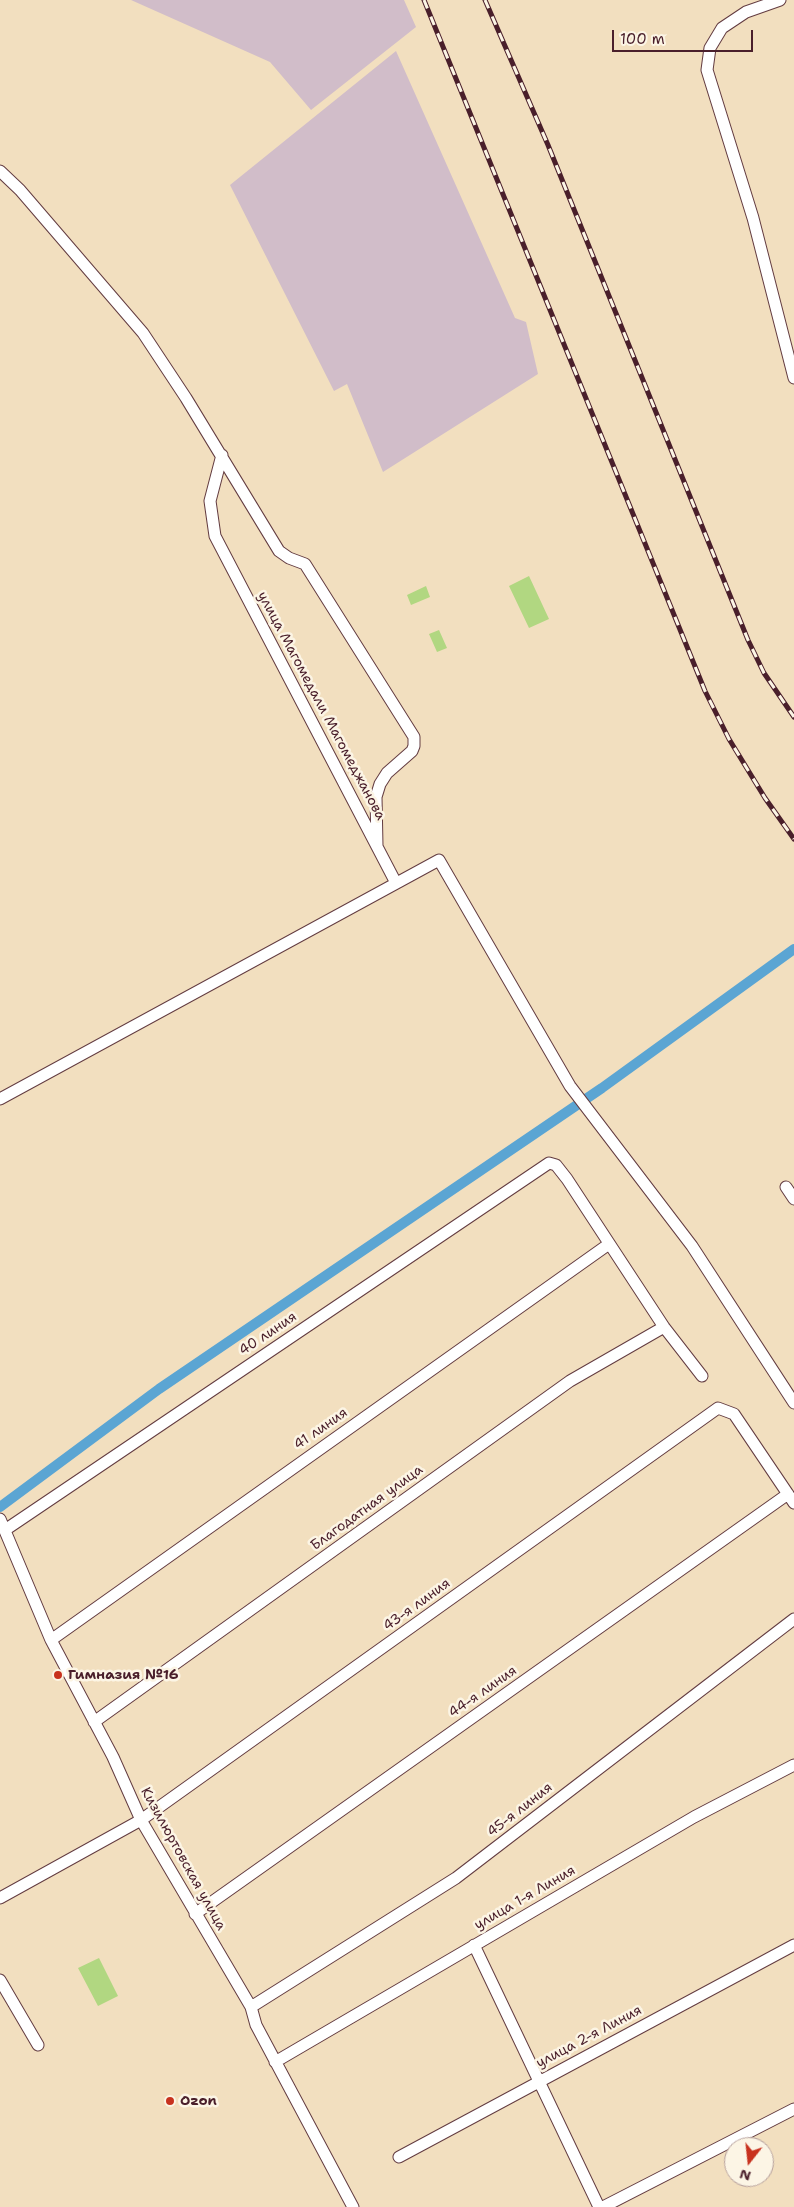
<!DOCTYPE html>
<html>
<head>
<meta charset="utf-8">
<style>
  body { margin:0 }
  #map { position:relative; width:794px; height:2207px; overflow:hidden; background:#f2dfbf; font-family:"Shantell Sans",sans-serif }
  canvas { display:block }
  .north { position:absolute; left:724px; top:2137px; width:50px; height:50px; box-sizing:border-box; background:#fcf5e5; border:1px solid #b59f9b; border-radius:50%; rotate:196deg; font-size:14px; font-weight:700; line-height:20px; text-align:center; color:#4a1f2b }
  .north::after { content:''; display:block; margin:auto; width:18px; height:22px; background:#c8321e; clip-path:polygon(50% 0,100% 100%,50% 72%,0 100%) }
  .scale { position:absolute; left:612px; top:30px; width:141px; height:22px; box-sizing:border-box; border:2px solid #4a1f2b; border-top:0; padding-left:6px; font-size:15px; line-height:18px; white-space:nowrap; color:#4a1f2b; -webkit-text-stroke:4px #fcf5e5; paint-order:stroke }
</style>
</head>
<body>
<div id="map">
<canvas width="794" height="2207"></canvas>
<div class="north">N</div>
<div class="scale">100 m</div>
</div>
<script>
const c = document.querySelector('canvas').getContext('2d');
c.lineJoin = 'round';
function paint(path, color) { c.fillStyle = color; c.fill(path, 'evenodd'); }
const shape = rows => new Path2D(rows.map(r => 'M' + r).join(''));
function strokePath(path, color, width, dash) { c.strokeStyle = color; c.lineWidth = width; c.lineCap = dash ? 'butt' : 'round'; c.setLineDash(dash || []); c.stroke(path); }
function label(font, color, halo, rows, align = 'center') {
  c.font = font + ' "Shantell Sans",sans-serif'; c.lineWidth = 5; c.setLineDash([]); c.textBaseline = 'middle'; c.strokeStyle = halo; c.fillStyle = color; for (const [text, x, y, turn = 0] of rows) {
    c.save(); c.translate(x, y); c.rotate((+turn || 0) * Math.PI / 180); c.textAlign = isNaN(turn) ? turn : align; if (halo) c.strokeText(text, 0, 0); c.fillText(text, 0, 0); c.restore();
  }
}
const industrial = shape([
  [131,0,404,0,416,27,311,110,270,62],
  [396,51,515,318,526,322,538,374,383,472,347,384,334,391,230,185]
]);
const green = shape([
  [529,576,549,619,529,628,509,586],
  [426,586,430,597,411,605,407,595],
  [439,630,447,648,437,652,429,634],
  [99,1958,118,1996,98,2006,78,1968]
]);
const canal = shape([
  [0,1507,159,1389,602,1088,794,949]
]);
const street = shape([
  [780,0,746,12,722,28,710,48,707,70,753,218,794,378],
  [0,171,20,190,143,333,186,398,279,551,289,558,305,564,414,737,414,746,412,751,387,773,380,784,376,797,377,846],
  [222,455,210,501,215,536,396,883],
  [0,1099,439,860,570,1086,692,1246,794,1403],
  [786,1187,794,1199],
  [0,1519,51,1640,113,1757,141,1820,251,2007,256,2025,353,2207],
  [5,1530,549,1163,556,1165,567,1179,664,1327,702,1376],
  [51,1640,609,1244],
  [94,1722,570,1381,664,1327],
  [0,1898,141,1820,718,1408,734,1414,794,1503],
  [195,1914,788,1494],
  [474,1945,599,2207],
  [0,1980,38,2045],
  [251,2007,456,1878,794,1619],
  [275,2062,694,1817,794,1765],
  [399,2157,794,1945],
  [603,2207,794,2109]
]);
const rail = shape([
  [424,0,705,691,729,739,765,798,794,839],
  [485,0,548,145,748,640,764,673,794,717]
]);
const markers = [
  [58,1675,5,"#c8321e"],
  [170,2101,5,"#c8321e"]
];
const streetNames = [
  ["улица Магомедали Магомеджановa",321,706,62],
  ["40 линия",268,1334,-34],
  ["41 линия",321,1429,-35],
  ["Благодатная улица",367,1508,-36],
  ["43-я линия",417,1605,-36],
  ["44-я линия",483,1692,-35],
  ["45-я линия",520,1810,-38],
  ["Кизилюртовская улица",183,1859,61],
  ["улица 1-я Линия",525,1898,-30],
  ["улица 2-я Линия",589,2037,-28]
];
const poiNames = [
  ["Гимназия №16",68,1675],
  ["Ozon",180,2101]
];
paint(industrial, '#d1bdc9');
paint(green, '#b1d781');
strokePath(canal, '#5ba5d3', 10);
strokePath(street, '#633c41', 13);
strokePath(street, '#fff', 11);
strokePath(rail, '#4a1f2b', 5);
strokePath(rail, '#fcf5e5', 3, [9]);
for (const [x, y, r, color] of markers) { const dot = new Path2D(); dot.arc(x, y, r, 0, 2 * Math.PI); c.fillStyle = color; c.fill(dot); strokePath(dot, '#fcf5e5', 2); }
label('14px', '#4a1f2b', '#fcf5e5', streetNames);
label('bold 14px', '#4a1f2b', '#fcf5e5', poiNames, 'left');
</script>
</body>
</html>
